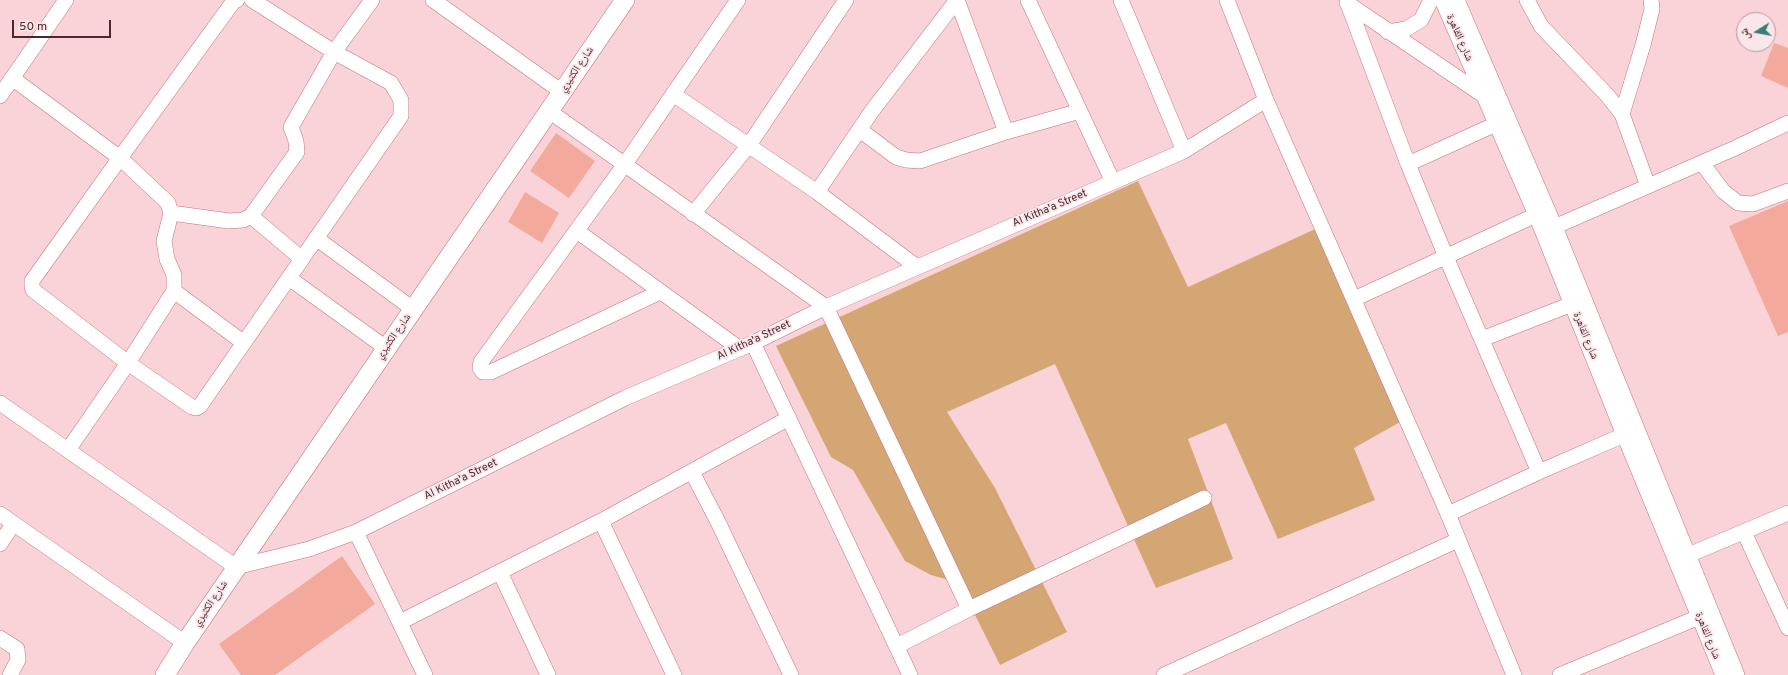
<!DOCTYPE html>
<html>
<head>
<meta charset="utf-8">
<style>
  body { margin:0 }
  #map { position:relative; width:1788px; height:675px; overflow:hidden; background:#fad3d8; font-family:Overpass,"Noto Naskh Arabic",sans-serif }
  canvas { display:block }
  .north { position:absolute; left:1736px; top:12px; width:40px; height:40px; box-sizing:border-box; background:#fae6e8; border:1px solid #b49a9e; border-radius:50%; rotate:259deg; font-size:11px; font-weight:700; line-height:16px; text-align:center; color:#4c282e }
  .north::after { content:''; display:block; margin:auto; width:14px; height:18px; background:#357d78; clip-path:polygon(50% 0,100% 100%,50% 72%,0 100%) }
  .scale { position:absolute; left:12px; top:20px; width:99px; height:18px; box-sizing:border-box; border:2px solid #4c282e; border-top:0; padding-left:5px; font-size:12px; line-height:14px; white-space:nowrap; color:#4c282e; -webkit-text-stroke:3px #fae6e8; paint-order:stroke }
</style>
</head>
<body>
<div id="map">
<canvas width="1788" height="675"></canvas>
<div class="north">ش</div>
<div class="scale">50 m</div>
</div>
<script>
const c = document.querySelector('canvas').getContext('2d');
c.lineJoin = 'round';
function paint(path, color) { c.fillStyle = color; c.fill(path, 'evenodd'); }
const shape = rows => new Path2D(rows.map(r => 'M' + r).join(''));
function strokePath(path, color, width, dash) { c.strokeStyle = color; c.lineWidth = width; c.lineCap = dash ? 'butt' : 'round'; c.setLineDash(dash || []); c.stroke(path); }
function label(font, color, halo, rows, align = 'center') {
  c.font = font + ' Overpass,"Noto Naskh Arabic",sans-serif'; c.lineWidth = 3.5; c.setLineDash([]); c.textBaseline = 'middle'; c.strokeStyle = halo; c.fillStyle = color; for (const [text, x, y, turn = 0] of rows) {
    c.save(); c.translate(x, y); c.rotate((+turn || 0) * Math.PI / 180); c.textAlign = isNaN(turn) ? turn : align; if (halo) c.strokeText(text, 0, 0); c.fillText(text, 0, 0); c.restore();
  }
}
const green = shape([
  [1138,181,1188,287,1322,226,1409,417,1354,448,1375,500,1278,539,1226,423,1188,439,1233,559,1156,588,1055,364,947,412,995,488,1067,632,1000,665,959,583,931,575,905,561,853,470,831,457,776,346]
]);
const building = shape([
  [1774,43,1788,48,1788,88,1761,76],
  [556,133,595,161,569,198,530,171],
  [525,192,559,213,542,243,508,222],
  [1788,201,1788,332,1778,336,1729,226],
  [342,556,375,604,275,675,241,675,219,644]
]);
const minor = shape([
  [237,0,233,2,120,158,32,281,32,286,33,290,128,363,192,407,196,408,200,406,401,116,401,100,391,83,334,52,252,0],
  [433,0,562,92],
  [957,0,1006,132],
  [1028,0,1113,182],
  [1121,0,1184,151],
  [1227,0,1266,100,1448,514,1514,675],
  [1442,0,1536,215,1624,435,1723,675],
  [1457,0,1555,227,1737,675],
  [1527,0,1541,26,1607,95,1622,114,1648,186],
  [1347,3,1486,97],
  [1348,4,1408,164,1446,257,1539,472],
  [1388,32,1406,29,1421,20,1431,0],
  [12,78,120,158,168,203,171,213,164,241,167,259,174,275,174,291,128,363,68,450],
  [673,94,817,192,917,267],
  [0,96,66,0],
  [549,111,826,307,969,609],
  [1622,114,1643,45,1652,9,1651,0],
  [860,130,896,157,906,160,920,161,1006,132,1080,111],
  [1702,163,1723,191,1738,203,1753,204,1788,191],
  [1408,164,1505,120],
  [817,192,872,111,957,0],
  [171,213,229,221,243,220,251,216,297,152,296,141,291,127,334,52,372,0],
  [693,214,749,145,846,0],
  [251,216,302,259],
  [577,231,740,349],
  [1545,231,1733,149,1788,123],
  [316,238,413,309],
  [289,278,386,348],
  [174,291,244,343],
  [660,292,491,372,483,372,480,368,481,362,625,164,738,0],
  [1354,299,1536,215],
  [1482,339,1572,304],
  [753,343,910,675],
  [0,403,236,567,309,549,356,532,625,398,753,343,826,307,1184,151,1266,100],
  [692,472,718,522,791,675],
  [0,514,185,643],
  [1448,514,1539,472,1624,435],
  [601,521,674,675],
  [356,532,425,675],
  [1744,532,1788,628],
  [0,544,13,524],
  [1679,559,1788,513],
  [500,572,548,675],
  [400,622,601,521,789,418],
  [0,638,17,649,18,660,10,675],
  [897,646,969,609,1204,498],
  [1164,675,1458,540],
  [1560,675,1699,617]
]);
const major = shape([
  [165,675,185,643,625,0]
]);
const streetNames = [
  ["شارع القاهرة",1459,38,66],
  ["شارع الكثيري",577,70,-56],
  ["Al Kitha'a Street",1050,209,-23],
  ["شارع القاهرة",1585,336,68],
  ["شارع الكثيري",394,337,-55],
  ["Al Kitha'a Street",754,341,-25],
  ["Al Kitha'a Street",461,480,-26],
  ["شارع الكثيري",211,604,-56],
  ["شارع القاهرة",1707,636,68]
];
paint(green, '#d4a673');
paint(building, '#f4a99d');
strokePath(minor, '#c6707f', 16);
strokePath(major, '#c6707f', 20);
strokePath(minor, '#fff', 15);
strokePath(major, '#fff', 19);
label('11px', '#4c282e', '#fae6e8', streetNames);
</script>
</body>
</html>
